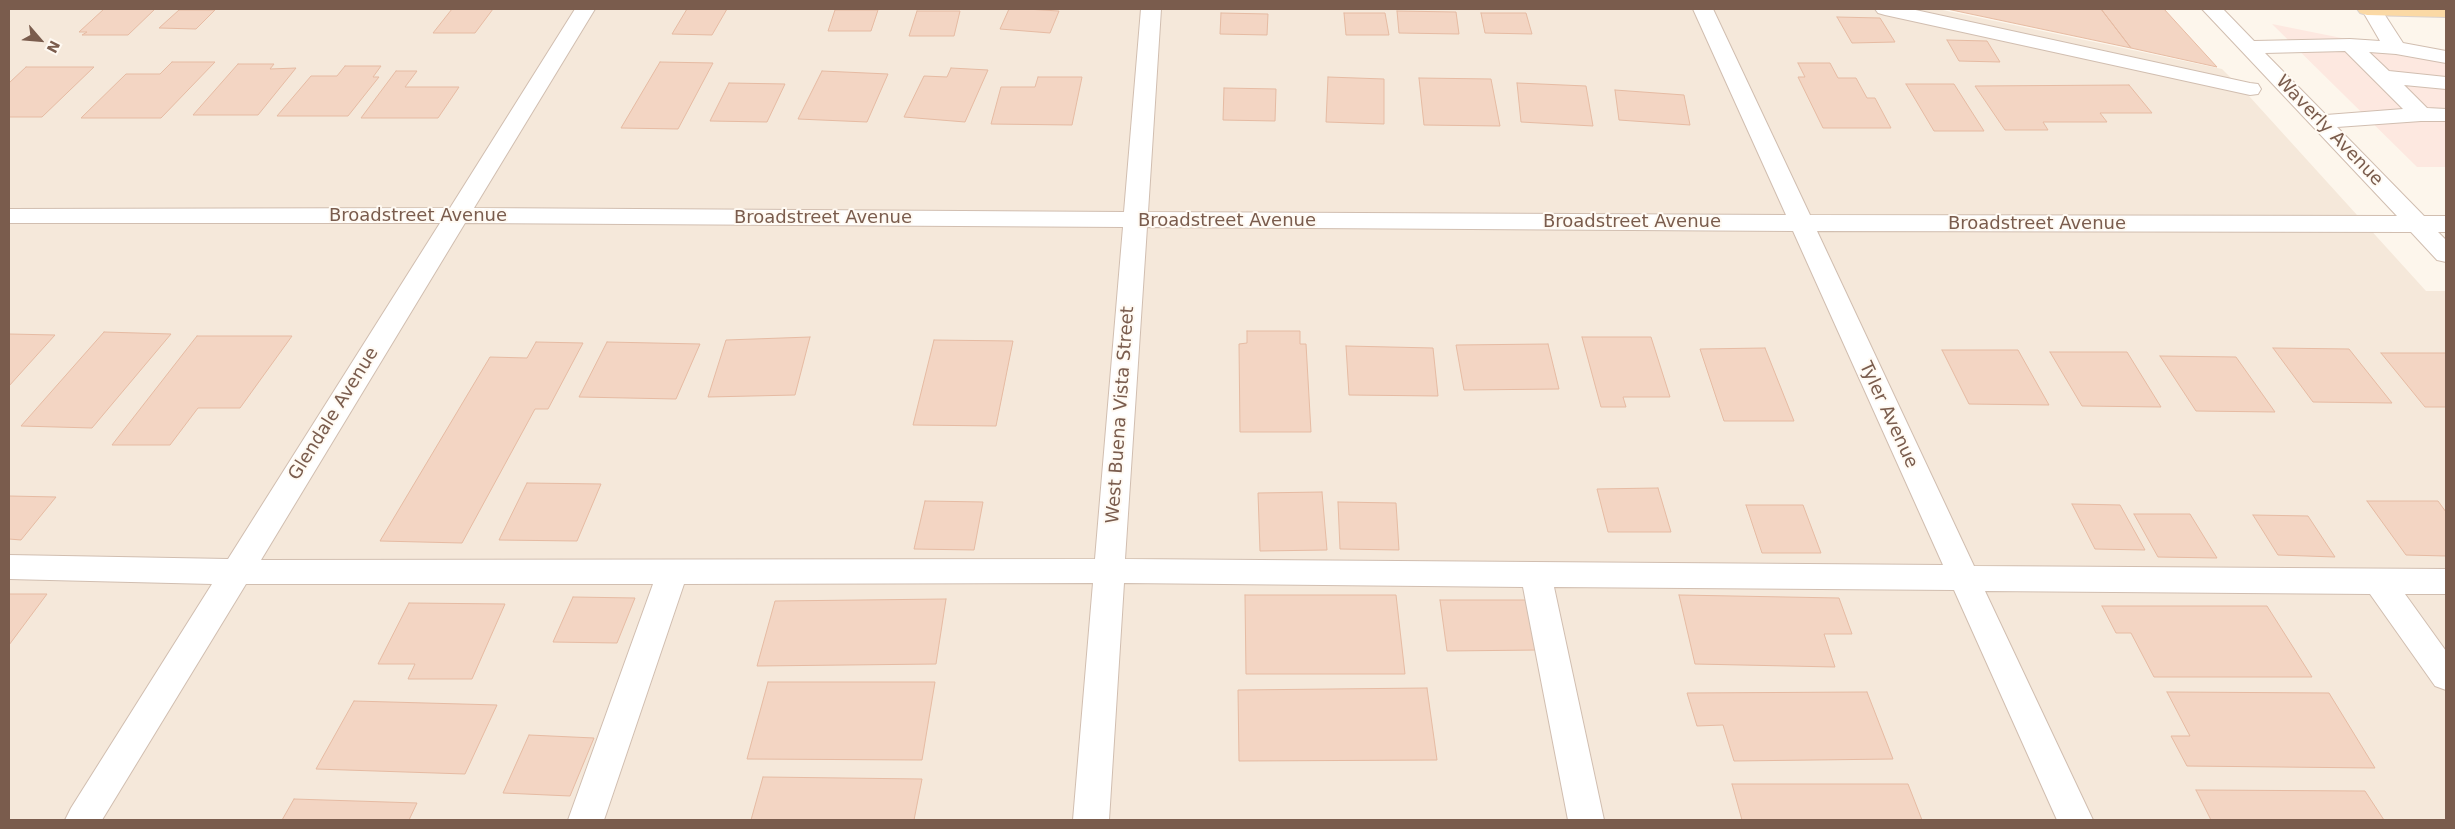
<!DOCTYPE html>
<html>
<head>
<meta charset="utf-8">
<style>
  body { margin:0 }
  #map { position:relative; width:2455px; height:829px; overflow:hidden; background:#fdf6ec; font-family:"DejaVu Sans",sans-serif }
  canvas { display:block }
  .frame { position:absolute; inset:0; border:10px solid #7a5c4d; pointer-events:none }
  .north { position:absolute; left:15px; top:15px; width:50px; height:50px; -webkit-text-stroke:4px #fffaf3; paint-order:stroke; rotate:117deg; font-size:14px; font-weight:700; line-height:20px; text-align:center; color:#7a5c4d }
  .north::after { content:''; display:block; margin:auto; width:18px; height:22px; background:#7a5c4d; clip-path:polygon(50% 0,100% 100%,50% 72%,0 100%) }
</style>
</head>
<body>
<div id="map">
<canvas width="2455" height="829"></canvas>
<div class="frame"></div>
<div class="north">N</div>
</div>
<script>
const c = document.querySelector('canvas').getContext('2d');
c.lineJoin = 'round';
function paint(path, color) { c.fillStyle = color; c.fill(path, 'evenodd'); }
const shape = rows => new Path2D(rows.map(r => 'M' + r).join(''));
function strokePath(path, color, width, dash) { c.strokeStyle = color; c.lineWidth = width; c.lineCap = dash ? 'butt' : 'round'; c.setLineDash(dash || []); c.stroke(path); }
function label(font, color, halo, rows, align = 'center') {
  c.font = font + ' "DejaVu Sans",sans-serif'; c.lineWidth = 4; c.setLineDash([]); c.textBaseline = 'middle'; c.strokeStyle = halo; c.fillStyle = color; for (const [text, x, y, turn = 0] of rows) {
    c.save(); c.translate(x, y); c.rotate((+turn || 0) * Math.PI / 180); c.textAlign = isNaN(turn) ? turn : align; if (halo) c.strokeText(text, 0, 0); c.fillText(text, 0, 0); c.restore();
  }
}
const residential = shape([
  [9,9,1938,9,2222,69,2249,96,2426,291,2446,291,2446,820,9,820]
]);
const commercial = shape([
  [2272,24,2446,59,2446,167,2417,167]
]);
const building = shape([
  [104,9,155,9,128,35,82,35,87,32,79,32,104,9],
  [452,9,493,9,475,33,433,33,452,9],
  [687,9,727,9,712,35,672,34,687,9],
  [1009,9,1026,9,1059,11,1050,33,1000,29,1009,9],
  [1947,9,2101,9,2131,48,1947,9],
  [2101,9,2164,9,2217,67,2131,48,2101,9],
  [179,10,215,10,196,29,159,28,179,10],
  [835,10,878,10,871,31,828,31,835,10],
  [917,11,960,11,954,36,909,36,917,11],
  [1397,11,1456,12,1459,34,1399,33,1397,11],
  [1221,13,1268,14,1267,35,1220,34,1221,13],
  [1344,13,1385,13,1389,35,1346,35,1344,13],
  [1481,13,1526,13,1532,34,1485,33,1481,13],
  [1837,17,1880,18,1895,42,1852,43,1837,17],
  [1947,40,1987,41,2000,62,1959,61,1947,40],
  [172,62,215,62,161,118,81,118,126,74,160,74,172,62],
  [660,62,713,63,678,129,621,128,660,62],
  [1798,63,1830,63,1838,78,1856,78,1867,98,1875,98,1891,128,1823,128,1798,77,1805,77,1798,63],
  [238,64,274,64,270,69,296,68,258,115,193,115,238,64],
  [345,66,381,66,373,77,379,77,348,116,277,116,311,76,337,76,345,66],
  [26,67,94,67,42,117,9,117,9,83,26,67],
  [951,68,988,70,965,122,904,117,924,76,947,77,951,68],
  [396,71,417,71,405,87,459,87,438,118,361,118,396,71],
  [822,71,888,74,867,122,798,119,822,71],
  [1038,77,1082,77,1072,125,991,124,1001,87,1035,87,1038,77],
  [1328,77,1384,79,1384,124,1326,122,1328,77],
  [1419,78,1491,79,1500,126,1424,125,1419,78],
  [729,83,785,84,767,122,710,121,729,83],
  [1517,83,1586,86,1593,126,1521,122,1517,83],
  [1906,84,1954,84,1984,131,1934,131,1906,84],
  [2129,85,2152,113,2100,113,2107,122,2043,122,2048,130,2005,130,1975,86,2129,85],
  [1224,88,1276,89,1275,121,1223,120,1224,88],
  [1615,90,1684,95,1690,125,1619,120,1615,90],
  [1247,331,1300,331,1300,344,1306,344,1311,432,1240,432,1239,344,1247,343,1247,331],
  [104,332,171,334,92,428,21,426,104,332],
  [9,334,55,335,9,386,9,334],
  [197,336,292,336,240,408,198,408,170,445,112,445,197,336],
  [810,337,795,395,708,397,726,340,810,337],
  [1582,337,1651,337,1670,397,1623,397,1626,407,1601,407,1582,337],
  [934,340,1013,341,996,426,913,425,934,340],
  [536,342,583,343,548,409,535,409,462,543,380,541,490,357,527,358,536,342],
  [607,342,700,344,676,399,579,397,607,342],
  [1548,344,1559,389,1464,390,1456,345,1548,344],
  [1346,346,1433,348,1438,396,1349,395,1346,346],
  [1765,348,1794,421,1724,421,1700,349,1765,348],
  [2273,348,2349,349,2392,403,2313,402,2273,348],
  [1942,350,2018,350,2049,405,1969,404,1942,350],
  [2050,352,2127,352,2161,407,2082,406,2050,352],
  [2381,353,2446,353,2446,407,2425,407,2381,353],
  [2160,356,2236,357,2275,412,2196,411,2160,356],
  [527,483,601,484,577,541,499,540,527,483],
  [1658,488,1671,532,1608,532,1597,489,1658,488],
  [1322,492,1327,550,1260,551,1258,493,1322,492],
  [9,496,56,497,21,540,9,539,9,496],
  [925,501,983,502,974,550,914,549,925,501],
  [2367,501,2438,501,2446,512,2446,556,2406,555,2367,501],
  [1338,502,1396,503,1399,550,1340,549,1338,502],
  [2072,504,2120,505,2145,550,2095,549,2072,504],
  [1746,505,1803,505,1821,553,1762,553,1746,505],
  [2134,514,2190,514,2217,558,2158,557,2134,514],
  [2253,515,2308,516,2335,557,2278,555,2253,515],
  [9,594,47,594,9,645,9,594],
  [1245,595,1396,595,1405,674,1246,674,1245,595],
  [1679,595,1839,598,1852,634,1824,634,1835,667,1695,664,1679,595],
  [573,597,635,598,617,643,553,642,573,597],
  [946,599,936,664,757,666,775,601,946,599],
  [1440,600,1528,600,1538,650,1447,651,1440,600],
  [409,603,505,604,472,679,408,679,415,664,378,664,409,603],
  [2102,606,2267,606,2312,677,2154,677,2131,633,2116,633,2102,606],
  [768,682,935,682,922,760,747,759,768,682],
  [1427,688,1437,760,1239,761,1238,690,1427,688],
  [1867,692,1893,759,1734,761,1723,725,1697,726,1687,693,1867,692],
  [2167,692,2329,693,2375,768,2187,766,2171,736,2190,736,2167,692],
  [354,701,497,705,465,774,316,769,354,701],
  [529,735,594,738,570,796,503,793,529,735],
  [763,777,922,779,914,820,751,820,763,777],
  [1732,784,1908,784,1922,820,1742,820,1732,784],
  [2196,790,2365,791,2384,820,2211,820,2196,790],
  [294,799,417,803,409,820,282,820,294,799]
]);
const minor = shape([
  [575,9,595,9,474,208,1124,212,1141,9,1161,9,1148,212,1786,215,1693,9,1713,9,1810,215,2397,216,2202,9,2223,9,2254,41,2350,39,2380,41,2362,10,2381,9,2403,43,2446,51,2446,63,2396,54,2369,52,2389,71,2446,77,2446,89,2404,85,2427,108,2446,109,2446,121,2421,121,2337,127,2424,216,2446,216,2446,232,2438,232,2446,240,2446,262,2437,260,2411,232,1817,231,1974,566,2446,569,2446,594,2405,594,2446,651,2446,690,2435,686,2370,594,1985,591,2093,820,2057,820,1954,590,1554,587,1604,820,1568,820,1523,587,1124,583,1109,820,1073,820,1093,583,684,584,604,820,568,820,653,584,246,584,102,820,65,820,71,808,212,584,9,579,9,555,228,559,440,223,9,223,9,209,450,208,575,9],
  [2345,51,2403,109,2326,115,2265,53,2345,51],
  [465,223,1123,227,1095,559,261,560,465,223],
  [1147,227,1793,231,1943,565,1125,559,1147,227],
  [1875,9,1911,9,2250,83,2258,84,2261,89,2258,94,2250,95,1885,15,1878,13,1875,9]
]);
const major = shape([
  [2357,9,2446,9,2446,17,2367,15,2360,13,2357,9]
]);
const streetNames = [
  ["Waverly Avenue",2329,131,46],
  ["Broadstreet Avenue",418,216],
  ["Broadstreet Avenue",823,218],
  ["Broadstreet Avenue",1227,221],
  ["Broadstreet Avenue",1632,222],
  ["Broadstreet Avenue",2037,224],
  ["Glendale Avenue",334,414,-58],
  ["West Buena Vista Street",1121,415,-86],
  ["Tyler Avenue",1888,415,65]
];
paint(residential, '#f5e8da');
paint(commercial, '#fde8e0');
paint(building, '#f3d5c3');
strokePath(building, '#e6bba3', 1);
strokePath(minor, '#d1beb0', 2);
strokePath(major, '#dad1cd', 2);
paint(minor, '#fff');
paint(major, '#fbd9a5');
label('18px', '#7a5c4d', '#fffaf3', streetNames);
</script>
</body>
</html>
